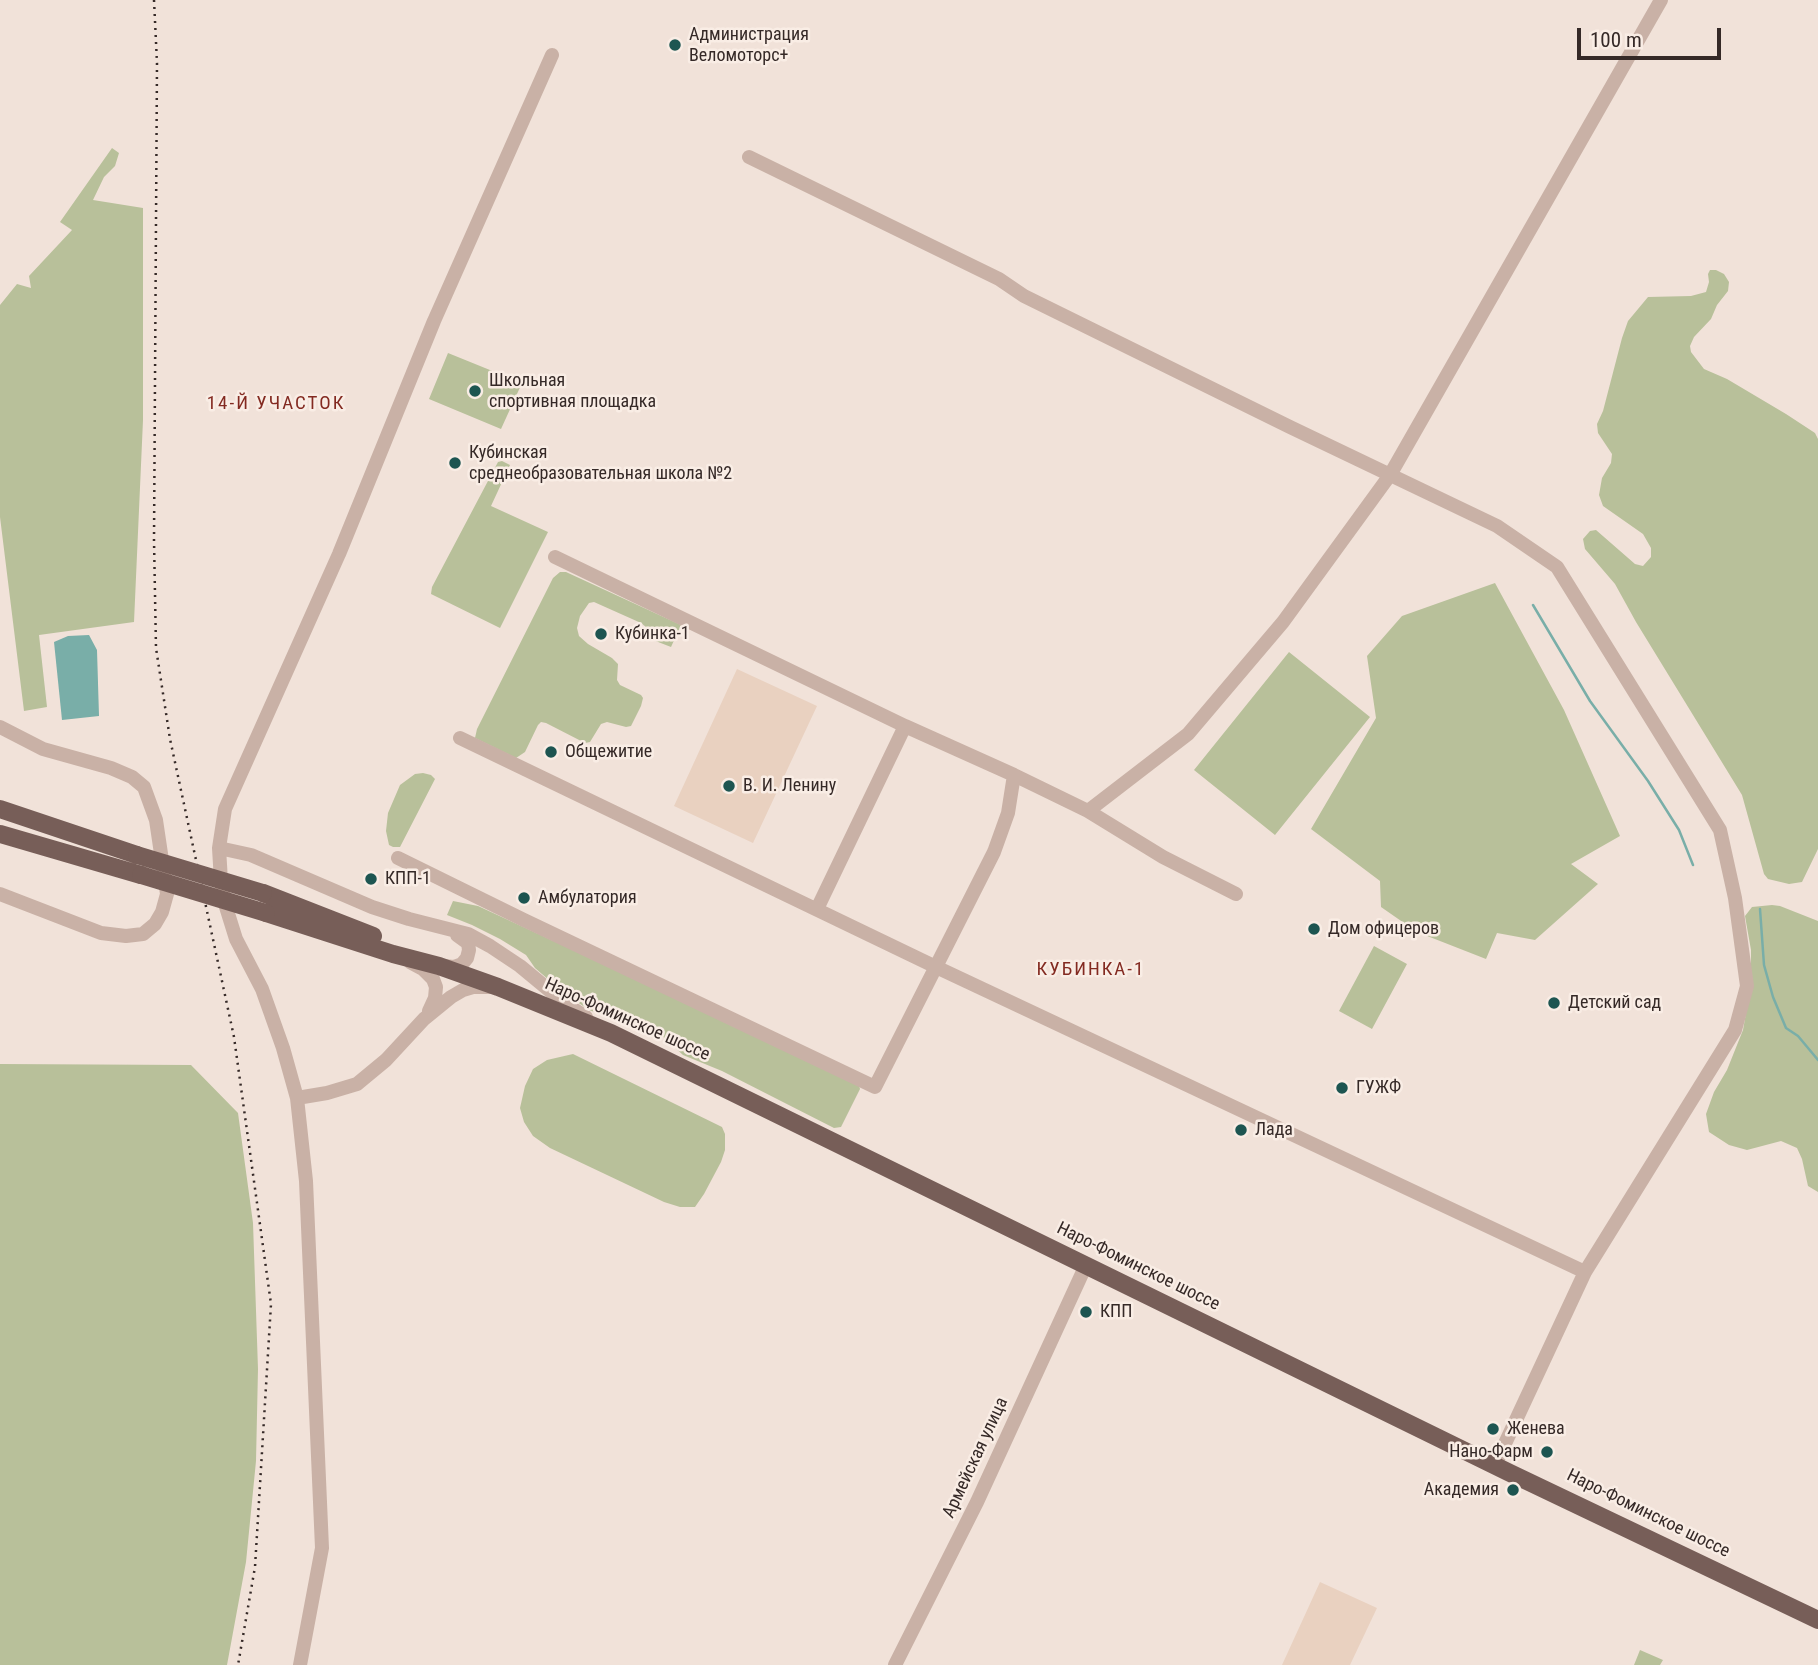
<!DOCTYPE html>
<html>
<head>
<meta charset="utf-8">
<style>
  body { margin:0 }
  #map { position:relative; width:1818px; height:1665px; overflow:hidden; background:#f1e2d9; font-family:"Roboto Condensed",sans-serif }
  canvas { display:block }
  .scale { position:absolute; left:1577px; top:28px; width:144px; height:32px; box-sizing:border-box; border:4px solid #352927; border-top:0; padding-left:9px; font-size:21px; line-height:24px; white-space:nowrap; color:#352927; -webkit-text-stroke:5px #f9ede5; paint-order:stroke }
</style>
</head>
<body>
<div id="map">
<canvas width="1818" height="1665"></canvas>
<div class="scale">100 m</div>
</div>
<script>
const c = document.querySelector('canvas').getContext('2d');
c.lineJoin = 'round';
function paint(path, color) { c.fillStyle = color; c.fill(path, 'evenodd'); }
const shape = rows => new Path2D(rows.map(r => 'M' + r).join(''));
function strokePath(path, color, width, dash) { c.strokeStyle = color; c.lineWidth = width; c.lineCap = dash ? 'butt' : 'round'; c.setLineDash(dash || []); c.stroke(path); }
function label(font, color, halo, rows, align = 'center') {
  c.font = font + ' "Roboto Condensed",sans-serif'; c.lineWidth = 5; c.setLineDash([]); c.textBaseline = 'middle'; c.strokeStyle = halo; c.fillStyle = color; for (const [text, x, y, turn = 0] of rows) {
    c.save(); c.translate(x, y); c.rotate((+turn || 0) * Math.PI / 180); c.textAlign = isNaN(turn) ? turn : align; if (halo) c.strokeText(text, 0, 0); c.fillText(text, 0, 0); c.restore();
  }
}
const green = shape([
  [112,148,119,153,115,166,104,177,93,200,143,208,143,420,134,622,39,635,47,707,24,711,0,517,0,305,17,284,31,288,29,276,72,230,60,222],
  [1710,270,1716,270,1724,274,1729,282,1728,291,1717,305,1711,319,1694,337,1690,346,1691,352,1704,369,1727,379,1786,414,1815,433,1818,439,1818,849,1802,882,1789,884,1768,879,1764,874,1742,795,1636,622,1615,584,1585,549,1583,539,1590,531,1596,530,1635,564,1643,566,1651,557,1651,548,1643,534,1603,506,1599,495,1602,478,1611,463,1612,454,1598,433,1597,424,1603,411,1622,338,1628,321,1648,297,1691,296,1706,292,1709,282,1708,274],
  [448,353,522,383,501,429,429,399],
  [502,461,510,465,491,506,548,532,500,628,431,594,432,587,498,462],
  [560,572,566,572,681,625,671,647,653,640,646,627,641,623,594,602,589,603,580,616,577,628,579,636,588,644,612,658,618,664,617,680,620,685,641,695,643,698,641,706,631,726,626,727,607,722,601,724,590,742,585,743,546,723,541,722,538,725,525,752,516,758,475,738,477,729,553,578],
  [1495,583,1564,710,1620,836,1571,864,1598,884,1535,940,1497,933,1486,959,1417,932,1381,907,1380,881,1311,829,1376,718,1367,656,1402,616],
  [1289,652,1370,717,1275,835,1194,770],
  [423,773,431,775,435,779,400,847,393,847,389,845,386,831,388,813,400,785,415,774],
  [453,901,478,906,858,1082,860,1089,841,1127,834,1128,722,1071,683,1055,659,1033,626,1017,603,1015,589,1010,564,993,535,968,526,955,500,939,472,925,447,915],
  [1772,905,1780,906,1818,921,1818,1192,1808,1186,1802,1159,1797,1148,1781,1141,1747,1150,1729,1145,1709,1132,1706,1114,1714,1092,1727,1070,1743,1030,1751,984,1751,950,1745,916,1752,907],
  [1374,946,1407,964,1372,1029,1339,1011],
  [573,1054,722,1127,725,1134,725,1150,721,1162,704,1194,695,1207,680,1207,664,1202,550,1148,533,1136,524,1122,520,1108,525,1086,533,1069,547,1060],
  [0,1064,191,1065,238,1113,253,1223,258,1369,256,1461,246,1562,227,1665,0,1665],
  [1640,1650,1663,1660,1660,1665,1634,1665]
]);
const plaza = shape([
  [737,669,817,706,753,843,674,806],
  [1320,1582,1377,1608,1350,1665,1282,1665]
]);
const water = shape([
  [89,635,97,650,99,716,62,720,54,642,68,636]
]);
const stream = shape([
  [1533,605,1590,701,1648,781,1679,830,1693,865],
  [1760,909,1764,965,1773,997,1786,1028,1798,1036,1818,1060]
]);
const minor = shape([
  [749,157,999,279,1024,296,1290,427,1497,526,1557,567,1720,830,1735,898,1747,986,1735,1030,1585,1272,1495,1465],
  [555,557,905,726,1014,775,1088,811,1163,857,1236,894],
  [0,727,43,749,111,768,132,777,144,787,156,820,167,894,162,912,155,924,143,934,126,936,101,933,0,894],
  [460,738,936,967,1585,1272],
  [1088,811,1188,734,1283,622,1390,475,1661,0],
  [219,848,251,855,372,907,409,919,468,934,490,946,520,966,566,1004,586,1017],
  [398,858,524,920,875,1087,994,852,1008,813,1014,775],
  [817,909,905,726],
  [410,962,423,969,433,979,436,987,435,998,429,1011],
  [443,966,454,967,462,964,467,958,469,950,468,943,457,935],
  [297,1098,327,1093,357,1084,386,1060,424,1019,451,997,463,990,473,987,492,987],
  [300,1665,322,1548,306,1181,297,1098,283,1048,262,989,236,939,226,907,221,881,219,848,225,809,339,554,434,321,552,55],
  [895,1665,977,1502,1086,1265]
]);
const major = shape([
  [0,809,137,855],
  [0,834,141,875],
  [263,893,373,936],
  [266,913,393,954,439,966,498,987,611,1033,1510,1473,1818,1620]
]);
const rail = shape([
  [154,0,157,63,154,540,156,648,170,739,234,1037,271,1304,255,1567,238,1665]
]);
const majorBridge = shape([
  [137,855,263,893],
  [141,875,266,913]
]);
const markers = [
  [675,45,7,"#1d5551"],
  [475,391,7,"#1d5551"],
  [455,463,7,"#1d5551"],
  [601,634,7,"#1d5551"],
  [551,752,7,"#1d5551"],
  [729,786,7,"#1d5551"],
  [371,879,7,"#1d5551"],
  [524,898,7,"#1d5551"],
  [1314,929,7,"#1d5551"],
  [1554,1003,7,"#1d5551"],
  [1342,1088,7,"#1d5551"],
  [1241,1130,7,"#1d5551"],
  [1086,1312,7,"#1d5551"],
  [1493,1429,7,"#1d5551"],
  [1547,1452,7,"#1d5551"],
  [1513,1490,7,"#1d5551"]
];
const poiNames = [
  ["Администрация",689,35],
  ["Веломоторс+",689,56],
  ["Школьная",489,381],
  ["спортивная площадка",489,402],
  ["Кубинская",469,453],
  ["среднеобразовательная школа №2",469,474],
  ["Кубинка-1",615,634],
  ["Общежитие",565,752],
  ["В. И. Ленину",743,786],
  ["КПП-1",385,879],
  ["Амбулатория",538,898],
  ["Дом офицеров",1328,929],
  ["Детский сад",1568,1003],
  ["ГУЖФ",1356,1088],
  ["Лада",1255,1130],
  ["КПП",1100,1312],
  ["Женева",1507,1429],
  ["Нано-Фарм",1533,1452,"right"],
  ["Академия",1499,1490,"right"]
];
const streetNames = [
  ["Наро-Фоминское шоссе",627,1020,24],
  ["Наро-Фоминское шоссе",1138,1267,26],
  ["Армейская улица",976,1458,-65],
  ["Наро-Фоминское шоссе",1648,1514,26]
];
const neighbourhoodNames = [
  ["14-Й УЧАСТОК",276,404],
  ["КУБИНКА-1",1091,970]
];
paint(green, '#b8c09a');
paint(plaza, '#e9d1c0');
paint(water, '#79aea8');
strokePath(stream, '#79aea8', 2.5);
strokePath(minor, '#c9b1a6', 14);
strokePath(major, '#775e58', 18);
strokePath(rail, '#352927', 2.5, [2, 5]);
strokePath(majorBridge, '#775e58', 18);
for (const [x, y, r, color] of markers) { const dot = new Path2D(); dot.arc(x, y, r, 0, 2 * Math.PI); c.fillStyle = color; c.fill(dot); strokePath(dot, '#f9ede5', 2.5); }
label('18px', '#352927', '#f9ede5', poiNames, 'left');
label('18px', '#352927', '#f9ede5', streetNames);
c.letterSpacing = '2px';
label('19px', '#832a21', '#f9ede5', neighbourhoodNames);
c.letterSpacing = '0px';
</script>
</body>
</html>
